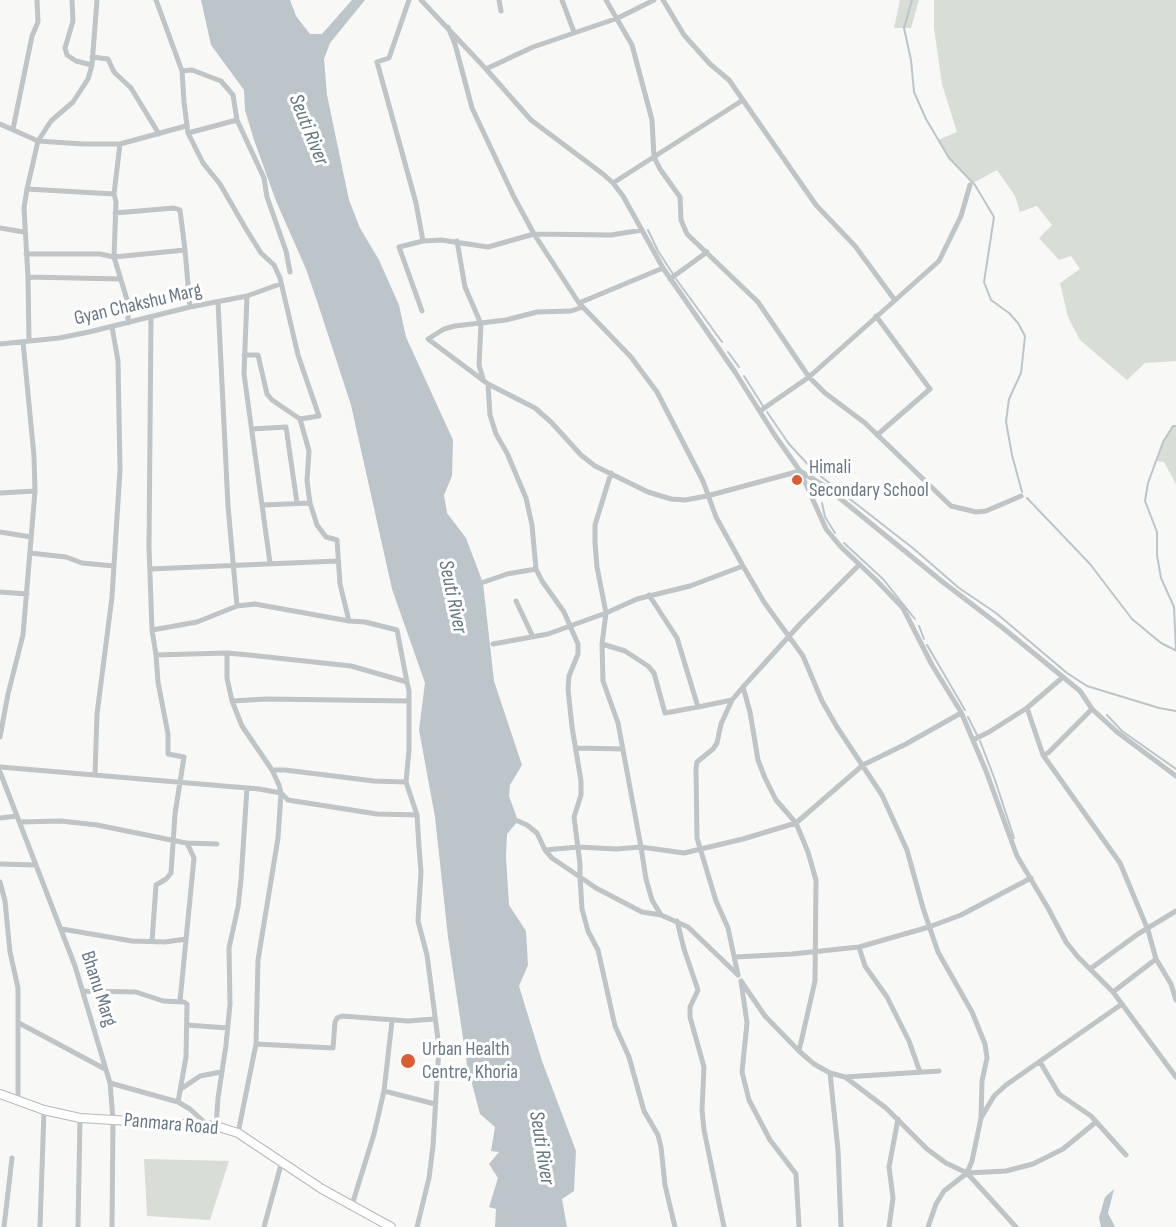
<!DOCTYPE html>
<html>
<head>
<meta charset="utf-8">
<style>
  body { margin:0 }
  canvas { display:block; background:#f8f8f6 }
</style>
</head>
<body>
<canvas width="1176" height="1227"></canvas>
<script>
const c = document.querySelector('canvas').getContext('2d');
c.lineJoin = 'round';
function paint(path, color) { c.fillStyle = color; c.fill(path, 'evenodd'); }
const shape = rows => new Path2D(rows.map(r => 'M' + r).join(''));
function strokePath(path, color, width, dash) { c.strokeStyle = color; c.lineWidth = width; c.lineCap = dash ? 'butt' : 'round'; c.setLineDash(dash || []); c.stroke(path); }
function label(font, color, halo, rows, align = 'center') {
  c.font = font + ' "Sofia Sans Condensed",sans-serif'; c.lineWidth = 6; c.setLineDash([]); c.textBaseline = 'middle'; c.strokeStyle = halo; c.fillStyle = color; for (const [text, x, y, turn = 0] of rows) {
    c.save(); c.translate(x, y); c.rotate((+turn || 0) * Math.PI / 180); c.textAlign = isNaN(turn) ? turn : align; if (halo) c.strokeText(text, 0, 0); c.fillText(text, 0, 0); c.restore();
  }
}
const green = shape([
  [900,0,919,0,911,28,894,28],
  [934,0,1176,0,1176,361,1145,363,1127,380,1080,340,1068,317,1060,283,1080,269,1071,256,1059,260,1039,238,1052,225,1037,206,1020,212,1015,196,997,170,973,183,949,158,938,140,957,132,942,84,934,28],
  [1173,426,1176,426,1176,484,1164,462,1156,461,1163,442],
  [144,1159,229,1161,210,1220,147,1216]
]);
const water = shape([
  [201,0,290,0,296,16,310,34,322,34,352,0,365,0,330,43,324,59,327,95,349,200,360,228,379,260,399,305,406,337,453,440,452,476,444,495,447,513,466,538,483,583,494,681,522,765,510,785,509,796,518,821,507,834,506,857,509,905,526,931,528,965,519,986,542,1061,576,1151,574,1191,562,1199,567,1227,495,1227,496,1209,489,1207,498,1178,489,1164,499,1152,491,1151,495,1127,480,1114,467,1065,448,937,435,817,419,730,425,683,392,589,351,405,318,304,306,269,276,201,254,140,245,110,244,90,211,45],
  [1114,1189,1108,1213,1115,1227,1101,1227,1099,1218,1105,1197]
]);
const stream = shape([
  [912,0,904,28,911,60,914,92,926,119,949,158,975,185,994,217,984,282,991,300,1009,313,1018,323,1025,336,1021,373,1009,399,1006,422,1012,455,1022,492],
  [648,230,658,251,673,274],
  [676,279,722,342],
  [728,352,739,367],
  [744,376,763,406],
  [767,412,789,444,814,471,914,549,959,588,996,613,1067,673,1087,686,1159,708,1176,711],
  [1176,426,1173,426,1163,442,1148,483,1145,501,1157,532,1157,555,1161,578,1174,607,1176,651],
  [1027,498,1090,564,1132,619,1161,643,1175,650],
  [822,503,825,517,835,533],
  [844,543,883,579,915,619],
  [919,626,924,639],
  [927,645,965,710],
  [1107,715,1122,731,1176,769],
  [968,717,977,735],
  [980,741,995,780,1014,838]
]);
const street = shape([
  [72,0,73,21,65,48,67,55,76,61,92,65],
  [156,0,182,71,184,102,188,133,203,163,220,184,246,229,261,253,274,265,280,278,298,355,319,416,300,419,309,451,307,481,310,503,317,525,326,537,337,540,340,584,349,621],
  [409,0,389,58,377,62,416,203,423,241],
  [421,0,486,69,531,120,603,174,613,183,623,196,663,268,735,372,774,434,800,471,826,529,841,547,876,580,903,608,932,665,961,712,986,771,1017,856,1048,908,1066,942,1078,957,1113,992,1176,1077],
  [499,0,501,11],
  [562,0,574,32],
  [606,0,632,45,652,120,654,157,660,169,680,197,681,220,687,234,758,302,809,377,825,393,865,423,951,506,976,512,986,511,1021,496],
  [663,0,684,35,710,64,729,80,816,205,855,246,894,299],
  [448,27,455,44,472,108,514,197,534,234,579,303,631,357,657,392,703,481,716,517,743,566,764,602,803,656,822,701,837,727,882,795,907,850,923,908,938,952,972,1012,985,1044,987,1058,982,1081,981,1118,994,1096,1006,1085,1122,1004],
  [92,57,108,59,114,72,131,88,159,134],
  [486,69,533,47,618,18,654,0],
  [182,71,192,70,221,81,233,95,237,120,264,178,267,197,286,251,290,272],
  [0,124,38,141,83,144,120,144,186,126],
  [13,129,32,36,38,22,37,0],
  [188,133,237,120],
  [120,144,114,194,116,202,114,257,128,303,128,323],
  [613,183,743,100],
  [27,189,114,194],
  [115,213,174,208,180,210,185,250],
  [0,228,24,232],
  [457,241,465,287,481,324,479,365,483,379],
  [26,254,100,254,114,257,185,250,190,307],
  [28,277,120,279],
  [670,279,707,252],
  [247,296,244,374,270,563],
  [218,302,228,506,237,606],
  [579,303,663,268],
  [583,307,571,311,537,312,506,320,455,326,444,329,428,339,488,384,535,408,551,422,581,455,595,466,648,492,671,499,685,500,707,496,800,471,826,487,944,583,1003,628,1080,691,1092,709,1117,732,1176,776],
  [422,311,399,247,423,241,441,240,488,247,534,234,611,235,642,230],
  [876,316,930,389,877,435],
  [151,318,149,547,152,630,156,655,227,653,249,655,351,666,407,682,409,691,409,750,406,782,417,815,419,847,421,872,418,921,427,955,439,1047,433,1146,429,1178,417,1227],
  [29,341,28,277,24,208,27,189,38,141,51,121,73,102,88,79,92,65,97,0],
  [0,344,59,338,89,332,190,307,247,296,280,284],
  [244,355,258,355,267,394,272,400,300,419],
  [488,384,490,415,496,434,507,453,526,498,532,525,536,569,542,581,564,612,578,644,578,654,569,676,568,689,572,727,581,781,581,795,574,817,580,864,580,877,552,858,545,850,537,833,527,825,518,821],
  [760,411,809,377,939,261,961,216,970,185],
  [252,429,286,427,297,503],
  [611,473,595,525,595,543,597,567,606,613,637,599,690,586,743,566],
  [0,493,35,491],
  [263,505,310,503],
  [0,532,31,537],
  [30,553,66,557,82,563,114,566],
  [859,565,801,623,743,687,750,712,758,760,765,778,776,800,796,823,808,852,816,880,815,981,799,1051,814,1064,830,1073,845,1077,886,1108,927,1149,946,1163,967,1173,1016,1227],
  [150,569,337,561],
  [484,582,507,574,536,569],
  [0,592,27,594],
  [649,595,677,638,698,707,732,700],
  [516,601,533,637],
  [152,630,197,622,237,606,255,604,349,621,365,622,397,630,407,682],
  [493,644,548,634,606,613,602,644,603,681,618,723,641,847,616,849,578,847,545,850],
  [602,644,625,651,648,666,654,673,665,713,698,707],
  [227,653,227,678,232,701,242,726,272,770,279,785,281,793,278,838,258,960,256,1044,238,1133],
  [232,701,267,699,409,701],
  [1027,708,1043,755,1120,863,1148,930,1156,959,1113,992],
  [0,737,8,694,23,635,35,491,34,456,23,342],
  [973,740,989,732,1027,708,1063,677],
  [576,748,623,749],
  [1043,755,1048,753,1092,709],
  [0,767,259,789,281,793,288,800,377,814,417,815],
  [272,770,285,770,374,781,406,782],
  [0,772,75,966,110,1083,113,1119,112,1227],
  [95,775,97,714,112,597,120,470,118,361,112,327],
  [0,818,17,816],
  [20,822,61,821,97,825,186,843,217,844],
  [0,864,36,865],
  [0,882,5,901,10,952,18,988,18,1101],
  [661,915,688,927,738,975,728,928,716,901,697,838,696,768,697,762,713,749,717,743,721,724,732,700,743,687],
  [677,921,684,949,698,990,690,1007,690,1017,704,1067,702,1110,704,1130,724,1227],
  [62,929,132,941,165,942,186,939],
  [152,942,156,885,166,879,171,873,175,814,184,757,168,754,168,734,158,682,156,655],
  [859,947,865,966,887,997,909,1041,920,1072],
  [735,957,792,954,859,947,929,927,961,915,1031,878],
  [1156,959,1171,984,1176,1000],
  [1090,969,1138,934,1176,911],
  [741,981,747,1023,742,1072,749,1100,770,1140,796,1174,799,1227],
  [741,981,765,1016,799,1051],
  [83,991,136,992,163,1001,184,1002,187,1004,186,1057,178,1102],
  [180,1001,194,858,187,843],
  [19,1023,105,1069],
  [187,1025,228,1028],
  [256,1044,333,1048,335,1022,337,1018,342,1016,408,1021,434,1019],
  [1040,1062,1059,1094,1091,1116,1126,1155],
  [830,1073,838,1150,841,1227],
  [845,1077,939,1071],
  [110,1083,178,1102,190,1109,203,1121,205,1126],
  [181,1089,200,1076,221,1072],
  [384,1091,435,1104],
  [216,1126,218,1098,226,1045,230,1004,229,948,238,907,241,880,247,788],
  [967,1173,1006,1171,1033,1164,1063,1149,1096,1122],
  [352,1205,374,1134,384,1091,392,1021],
  [4,1227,12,1158],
  [40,1227,44,1110],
  [78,1227,80,1118],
  [264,1227,282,1161],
  [675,1227,665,1185,661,1147,658,1135,644,1111,629,1057,615,1026,598,950,588,931,582,909,580,877,596,888,642,912,661,915,652,900,646,879,641,847,684,853,743,839,796,823,863,765,906,744,961,713],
  [889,1227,893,1198,889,1167,898,1119],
  [928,1227,936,1204,944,1191,967,1173,972,1161,981,1118]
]);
const secondary = shape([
  [0,1094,44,1110,80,1118,216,1126,238,1133,322,1189,391,1227]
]);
const markers = [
  [797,480,6,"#da5e33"],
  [408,1061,8,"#da5e33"]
];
const streetNames = [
  ["Gyan Chakshu Marg",138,305,-13],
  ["Bhanu Marg",98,989,72],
  ["Panmara Road",171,1125,5]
];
const poiNames = [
  ["Himali",809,468],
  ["Secondary School",809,491],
  ["Urban Health",422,1050],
  ["Centre, Khoria",422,1073]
];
const waterNames = [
  ["Seuti River",308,130,68],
  ["Seuti River",452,597,78],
  ["Seuti River",541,1148,81]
];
paint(green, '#d8ddd5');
paint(water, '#bbc5ca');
strokePath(stream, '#bbc5ca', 2);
strokePath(secondary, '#b4b9be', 10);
strokePath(street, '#bfc4c7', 5);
strokePath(secondary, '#fff', 8);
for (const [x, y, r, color] of markers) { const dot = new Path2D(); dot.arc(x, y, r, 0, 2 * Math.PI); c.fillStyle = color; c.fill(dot); strokePath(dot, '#fff', 2); }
label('20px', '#697885', '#fff', streetNames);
label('20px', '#697885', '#fff', poiNames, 'left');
label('italic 21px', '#647880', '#fff', waterNames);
</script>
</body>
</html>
